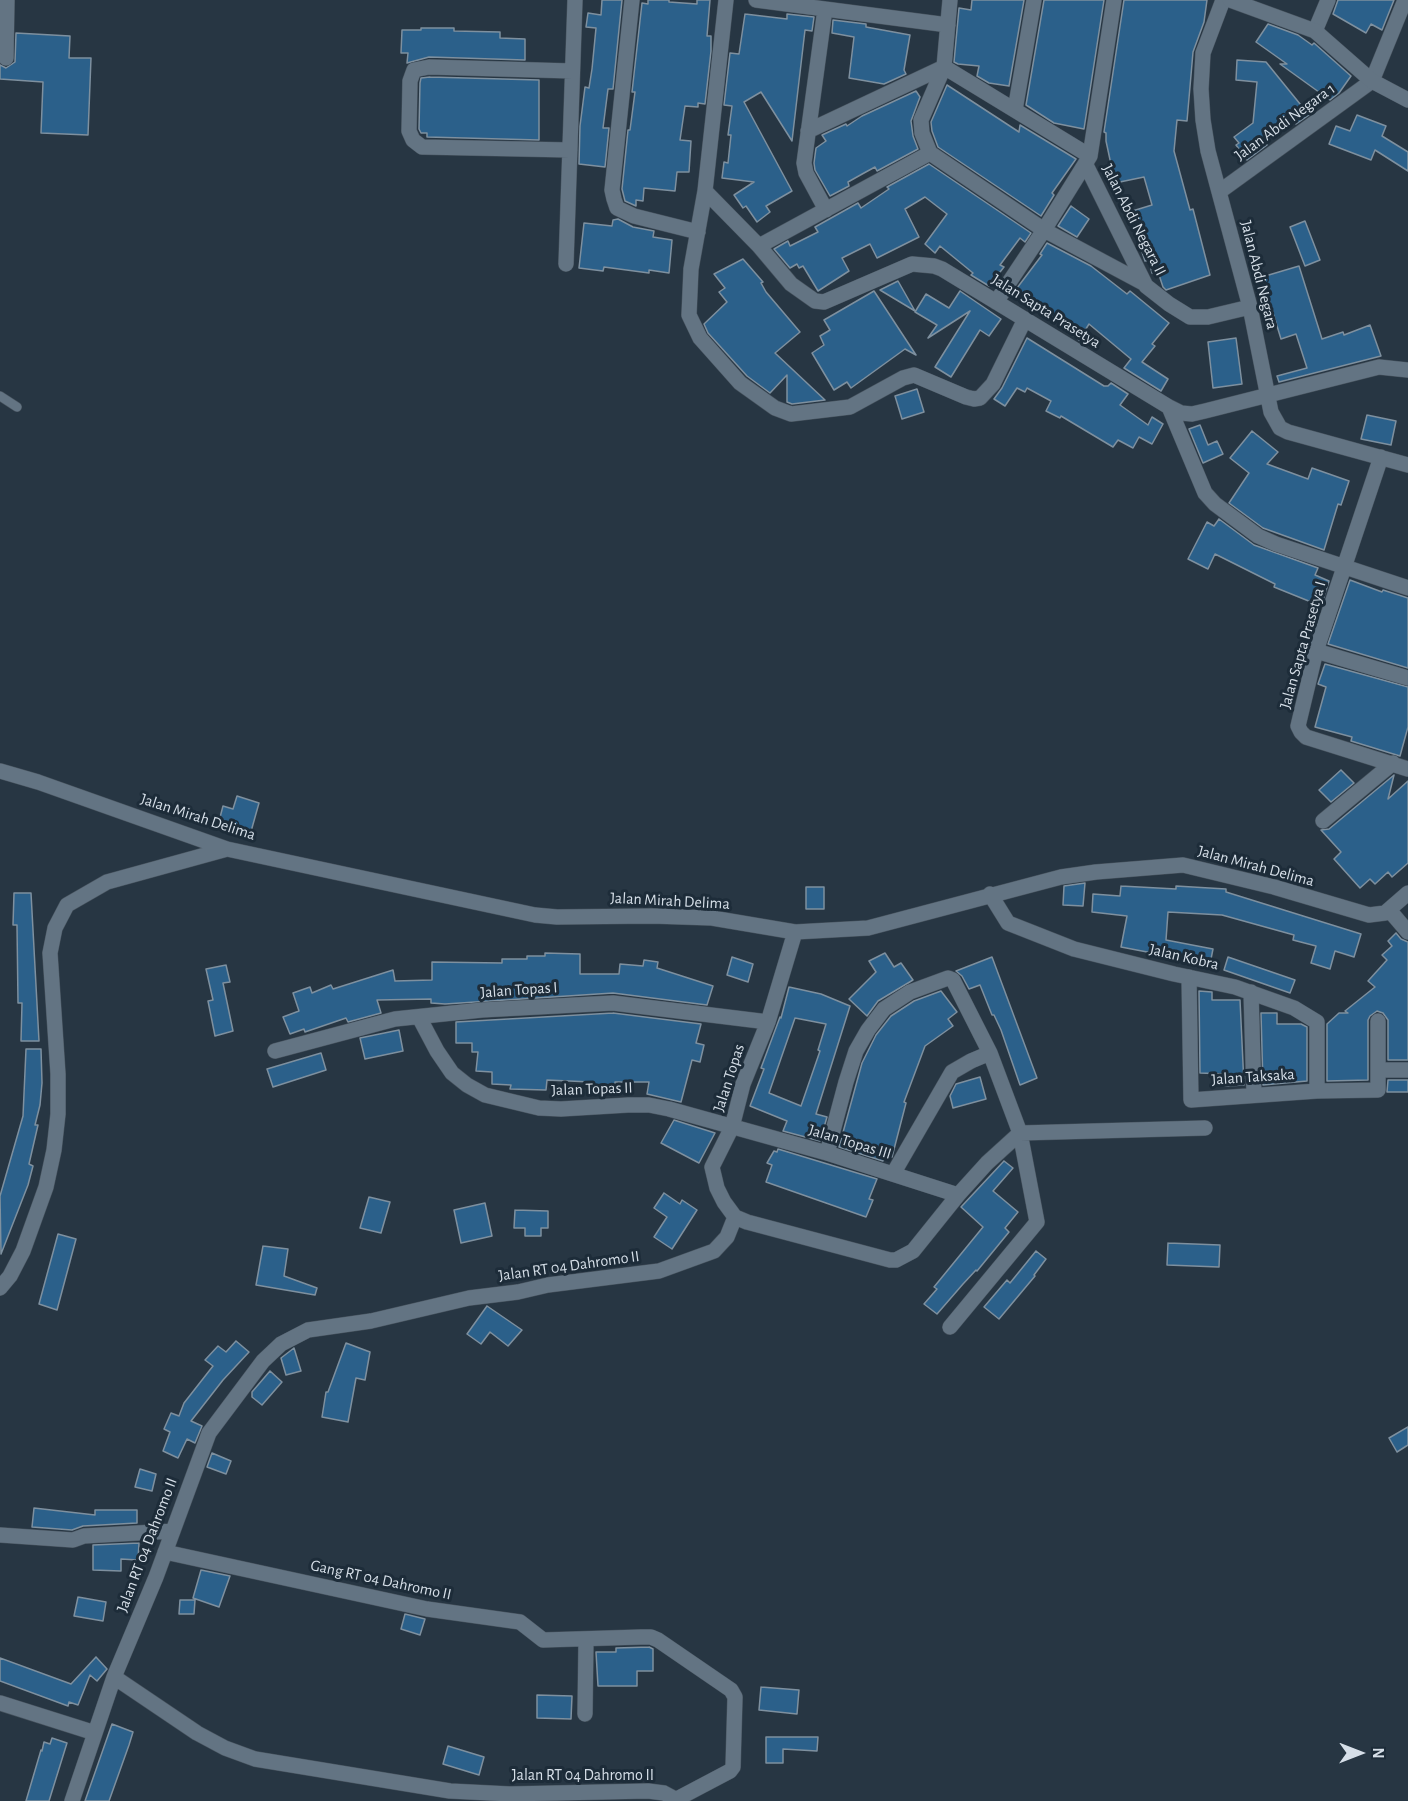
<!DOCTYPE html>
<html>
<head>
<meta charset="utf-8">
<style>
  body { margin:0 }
  #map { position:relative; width:1408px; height:1801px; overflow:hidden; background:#273643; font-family:"Alegreya Sans",sans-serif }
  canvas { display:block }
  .north { position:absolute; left:1330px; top:1723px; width:60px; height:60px; -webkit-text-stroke:4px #1d2c39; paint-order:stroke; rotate:90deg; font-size:16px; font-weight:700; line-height:24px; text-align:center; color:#d6dfe8 }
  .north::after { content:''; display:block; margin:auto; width:21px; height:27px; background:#d6dfe8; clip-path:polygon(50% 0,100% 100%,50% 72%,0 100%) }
</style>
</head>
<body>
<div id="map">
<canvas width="1408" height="1801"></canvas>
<div class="north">N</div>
</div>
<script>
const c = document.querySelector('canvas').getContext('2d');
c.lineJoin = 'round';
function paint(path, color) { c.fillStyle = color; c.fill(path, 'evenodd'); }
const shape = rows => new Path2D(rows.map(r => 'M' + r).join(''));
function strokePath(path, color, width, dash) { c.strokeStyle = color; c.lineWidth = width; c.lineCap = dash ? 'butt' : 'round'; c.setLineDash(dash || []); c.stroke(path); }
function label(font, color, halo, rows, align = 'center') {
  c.font = font + ' "Alegreya Sans",sans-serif'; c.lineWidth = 6; c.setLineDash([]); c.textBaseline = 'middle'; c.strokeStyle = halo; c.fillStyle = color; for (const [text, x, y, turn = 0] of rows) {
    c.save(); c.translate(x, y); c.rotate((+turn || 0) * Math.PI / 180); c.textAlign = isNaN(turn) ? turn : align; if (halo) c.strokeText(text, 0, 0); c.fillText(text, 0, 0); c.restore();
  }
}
const building = shape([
  [602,0,622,0,613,89,608,89,603,128,609,128,605,167,579,164,580,126,585,87,589,88,592,69,596,28,586,27,588,13,601,15,602,0],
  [648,0,669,0,669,2,697,4,697,0,710,0,707,36,711,36,711,51,705,104,698,103,698,107,685,106,680,140,691,141,689,172,677,172,675,191,644,188,643,201,636,200,636,206,625,201,622,189,628,130,630,130,635,92,632,92,642,3,648,4,648,0],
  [972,0,1024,0,1009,86,989,83,977,76,979,66,958,64,954,62,959,8,971,10,972,0],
  [1044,0,1104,0,1084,129,1054,123,1026,105,1044,0],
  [1124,0,1207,0,1204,22,1193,52,1187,121,1177,120,1174,151,1190,210,1193,209,1210,275,1166,290,1163,287,1158,272,1152,273,1149,260,1145,261,1129,212,1152,205,1144,177,1115,183,1106,141,1106,133,1104,132,1124,0],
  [1338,0,1394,0,1382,30,1371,24,1366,33,1333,14,1338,0],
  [745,14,787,19,787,14,814,17,812,31,805,30,792,141,761,92,744,102,792,191,766,206,770,212,757,222,746,206,743,208,734,195,754,182,722,178,724,162,728,163,731,135,728,135,732,106,724,105,730,53,739,54,745,14],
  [833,20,866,24,866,27,910,35,904,70,906,74,884,84,849,78,854,37,832,33,833,20],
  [1268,24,1298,35,1312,45,1314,43,1351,76,1339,93,1330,100,1280,64,1287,64,1256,42,1268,24],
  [421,28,454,28,454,31,500,32,500,38,525,39,525,60,429,57,407,63,408,53,401,53,402,30,421,30,421,28],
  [16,33,70,36,69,58,91,58,88,135,41,133,43,82,0,79,0,65,6,68,15,62,16,33],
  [1237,60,1266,62,1309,115,1296,124,1292,120,1265,143,1267,145,1247,160,1236,145,1239,143,1234,137,1253,123,1257,82,1236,80,1237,60],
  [430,77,539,80,539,140,427,137,427,133,421,133,419,129,420,83,421,78,430,77],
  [947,85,1019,132,1020,125,1076,159,1052,193,1054,195,1041,216,938,147,932,131,931,122,947,85],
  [916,91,920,97,911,121,913,136,918,149,877,171,875,167,864,173,848,182,849,186,830,196,815,170,814,163,816,148,826,141,822,135,846,124,847,126,862,116,916,91],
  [1357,115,1386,126,1382,136,1408,152,1408,171,1375,150,1371,160,1329,144,1336,126,1350,131,1357,115],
  [929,164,1031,233,1025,242,1020,238,1000,265,1004,267,989,286,971,275,973,273,940,246,935,253,925,244,947,214,925,197,905,209,919,237,877,258,870,244,842,258,849,271,818,291,803,266,799,268,797,264,790,268,774,249,788,241,790,246,818,232,815,227,858,203,861,208,889,189,887,187,929,164],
  [1071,206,1089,219,1077,237,1058,226,1071,206],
  [618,219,633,227,654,231,653,237,672,240,669,273,649,270,649,273,604,267,603,271,579,268,584,223,612,226,613,220,618,219],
  [1305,221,1320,260,1305,266,1290,227,1305,221],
  [1047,243,1091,266,1127,294,1130,291,1169,323,1152,344,1155,346,1142,362,1168,379,1161,391,1124,368,1131,359,1089,324,1079,340,1031,298,1030,299,1017,288,1042,255,1040,254,1047,243],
  [743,259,763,282,761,283,766,292,800,332,775,353,825,400,792,404,787,402,787,375,770,393,747,376,708,333,704,324,727,302,719,292,725,288,714,274,743,259],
  [1299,266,1322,339,1343,332,1344,335,1370,325,1381,356,1279,382,1277,376,1307,368,1296,334,1281,339,1262,277,1299,266],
  [898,281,915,311,880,290,898,281],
  [874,291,916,355,905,349,851,388,847,382,834,390,812,353,824,345,820,336,830,330,824,320,874,291],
  [960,291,1001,319,989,336,980,330,951,377,935,367,970,311,928,338,937,325,915,312,926,294,949,308,960,291],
  [1027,338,1104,386,1108,386,1111,383,1128,394,1120,405,1148,425,1152,417,1163,424,1152,444,1139,437,1133,448,1118,440,1113,447,1061,416,1060,418,1046,411,1051,401,1027,388,1025,392,1017,388,1005,406,994,399,1002,388,1027,338],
  [1236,338,1242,384,1213,388,1208,342,1236,338],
  [917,389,924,412,902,419,895,396,917,389],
  [1367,415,1396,421,1391,445,1361,439,1367,415],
  [1200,425,1208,445,1217,441,1223,454,1203,463,1189,429,1200,425],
  [1252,431,1278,452,1267,464,1308,479,1312,468,1349,481,1341,505,1338,504,1324,550,1263,528,1229,503,1249,473,1230,458,1252,431],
  [1219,519,1254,545,1318,568,1315,575,1329,581,1321,606,1274,587,1275,584,1215,554,1208,569,1188,559,1207,522,1214,526,1219,519],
  [1350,580,1382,592,1383,590,1408,598,1408,668,1328,644,1350,580],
  [1325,664,1408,687,1408,727,1400,756,1351,741,1352,737,1315,727,1326,687,1318,684,1325,664],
  [1341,770,1354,783,1331,802,1319,790,1341,770],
  [1394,775,1388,799,1408,781,1408,863,1392,877,1388,872,1375,884,1370,879,1360,888,1334,859,1341,852,1321,830,1329,829,1394,775],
  [237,796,259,803,250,835,218,825,223,806,233,809,237,796],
  [1085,883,1083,906,1063,905,1064,886,1085,883],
  [1121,886,1176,889,1176,886,1226,889,1226,892,1361,934,1354,957,1335,951,1330,969,1311,963,1316,946,1293,940,1294,935,1222,915,1168,912,1166,940,1213,949,1210,964,1121,947,1127,916,1092,912,1093,894,1120,896,1121,886],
  [806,887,824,887,824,909,806,909,806,887],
  [14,893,31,893,39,1041,21,1041,22,1003,18,1003,17,925,13,925,14,893],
  [1396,933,1401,939,1408,942,1408,1060,1388,1060,1388,1020,1383,1013,1377,1011,1370,1016,1368,1020,1368,1080,1327,1081,1327,1024,1339,1013,1348,1013,1345,1011,1375,987,1368,981,1387,960,1382,955,1392,946,1388,941,1396,933],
  [545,953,580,954,580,974,619,974,620,964,643,966,644,960,658,962,657,968,713,986,707,1005,613,993,445,1004,431,1003,431,999,377,1000,381,1013,348,1022,346,1018,305,1032,304,1029,290,1034,283,1017,299,1011,293,993,310,987,312,993,331,985,333,989,393,970,395,981,432,980,432,962,502,963,502,959,527,959,527,956,545,956,545,953],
  [885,953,894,967,901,963,913,980,878,1001,867,1016,849,999,876,972,869,961,885,953],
  [732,957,753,964,748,982,727,975,732,957],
  [992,957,1037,1078,1020,1085,1001,1030,994,1015,992,1015,980,985,969,989,962,976,956,971,992,957],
  [1228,957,1295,980,1290,993,1224,970,1228,957],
  [226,965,230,982,223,983,233,1031,215,1036,208,1001,213,1000,206,969,226,965],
  [789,987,821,994,850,1006,816,1114,827,1117,820,1141,783,1131,787,1121,750,1106,764,1069,761,1068,780,1017,781,1018,789,987],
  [795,1018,826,1024,818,1050,820,1051,801,1106,769,1093,795,1018],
  [941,991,957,1012,948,1019,953,1026,925,1046,904,1102,906,1103,892,1157,886,1155,883,1161,839,1147,862,1063,876,1035,891,1016,914,1001,941,991],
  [1199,991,1212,992,1212,1000,1240,1000,1244,1085,1225,1086,1225,1074,1200,1073,1199,991],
  [613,1013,701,1024,696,1043,704,1045,700,1062,692,1060,681,1102,647,1094,649,1082,615,1082,615,1085,591,1085,591,1082,547,1080,546,1090,510,1089,511,1085,492,1084,492,1072,476,1071,478,1052,472,1052,472,1043,456,1043,456,1022,613,1013],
  [1261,1013,1277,1013,1277,1024,1301,1024,1307,1027,1307,1081,1263,1085,1261,1013],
  [399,1030,403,1051,365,1059,360,1038,399,1030],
  [26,1049,41,1049,42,1083,40,1105,35,1125,38,1125,29,1164,33,1166,28,1185,1,1254,0,1196,23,1116,26,1049],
  [321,1053,326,1070,273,1087,267,1069,321,1053],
  [980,1077,986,1099,953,1108,950,1096,956,1084,980,1077],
  [1388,1080,1408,1080,1408,1092,1387,1092,1388,1080],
  [674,1120,715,1133,699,1163,661,1143,674,1120],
  [778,1149,877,1179,869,1199,873,1200,866,1217,766,1182,772,1165,767,1163,774,1151,777,1152,778,1149],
  [1004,1161,1013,1168,993,1191,1018,1212,1005,1228,1009,1232,977,1271,976,1270,963,1284,937,1314,924,1304,937,1289,934,1287,983,1227,961,1207,1004,1161],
  [664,1193,680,1204,682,1200,697,1210,672,1249,654,1237,667,1217,654,1208,664,1193],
  [369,1197,390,1202,381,1233,360,1228,369,1197],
  [485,1203,492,1236,461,1243,454,1210,485,1203],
  [515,1210,548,1211,548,1228,541,1228,541,1236,525,1236,525,1228,514,1228,515,1210],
  [58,1234,76,1239,57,1310,39,1304,58,1234],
  [1168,1243,1220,1245,1219,1267,1167,1265,1168,1243],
  [263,1246,288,1249,284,1276,317,1288,315,1295,256,1285,263,1246],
  [1036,1251,1046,1259,1034,1275,1035,1276,999,1319,984,1307,1007,1280,1010,1283,1036,1251],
  [487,1306,522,1330,508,1346,490,1332,481,1344,467,1334,487,1306],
  [236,1341,249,1352,223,1380,191,1421,202,1426,195,1443,187,1439,178,1458,163,1451,170,1432,164,1429,171,1413,179,1416,184,1403,213,1366,205,1360,218,1346,226,1352,236,1341],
  [346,1343,370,1352,365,1380,356,1378,348,1422,322,1417,326,1392,328,1392,346,1343],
  [294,1348,301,1371,286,1375,281,1358,294,1348],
  [270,1371,282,1382,262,1405,252,1397,252,1392,270,1371],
  [1408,1427,1408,1445,1397,1452,1389,1438,1408,1427],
  [212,1453,231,1461,226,1474,207,1467,212,1453],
  [140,1469,156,1474,152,1491,135,1487,140,1469],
  [34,1508,95,1515,95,1510,137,1510,137,1523,83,1526,72,1530,32,1527,34,1508],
  [139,1543,138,1560,121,1559,121,1571,93,1570,93,1545,139,1543],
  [201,1570,230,1576,219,1607,193,1598,201,1570],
  [78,1597,106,1602,103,1621,74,1616,78,1597],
  [180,1600,195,1600,194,1614,179,1614,180,1600],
  [405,1614,425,1619,420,1635,401,1629,405,1614],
  [649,1647,653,1649,653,1671,637,1671,637,1686,598,1686,596,1652,616,1652,616,1648,649,1647],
  [96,1657,107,1669,97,1681,90,1675,78,1705,69,1702,68,1706,0,1681,0,1658,71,1684,96,1657],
  [761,1687,799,1690,797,1714,759,1710,761,1687],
  [537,1695,572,1696,571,1719,537,1718,537,1695],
  [112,1724,133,1732,129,1745,109,1801,85,1801,112,1724],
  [766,1737,818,1737,817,1751,783,1749,783,1763,766,1763,766,1737],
  [52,1738,67,1743,49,1801,26,1801,41,1750,42,1751,44,1742,50,1744,52,1738],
  [448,1746,484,1757,479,1775,443,1764,448,1746]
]);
const service = shape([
  [0,396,17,407]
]);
const minor = shape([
  [632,0,612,190,614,199,617,208,634,216,698,232],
  [726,0,705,191,691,269,689,315,700,338,740,383,775,408,791,414,850,407,903,378,914,375,966,397,974,399,980,398,993,384,1025,319],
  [756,0,948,25],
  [950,0,944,67,921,120,922,133,930,153,1044,230,1145,284],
  [1223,0,1203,53,1201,89,1203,120,1208,151,1250,307,1271,412,1280,428,1288,432,1408,465],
  [825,9,804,163,806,173,826,210],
  [1315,31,1328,0],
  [6,58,7,0],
  [944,67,1090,156],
  [1015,110,1034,0],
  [808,131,944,67],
  [570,150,422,147,413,140,409,131,410,81,414,70,429,67,572,71],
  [1086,165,1146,286,1169,304,1190,317,1208,317,1250,307],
  [705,191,759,246,791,284,815,301,824,302,912,264,934,266,942,269,1169,407,1181,413,1192,414,1205,411,1379,367,1408,370],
  [1219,192,1372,81,1405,0],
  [759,246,930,153],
  [566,264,575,0],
  [996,302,1044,230,1090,156,1114,0],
  [1169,407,1205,493,1215,504,1258,536,1276,544,1408,588],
  [1381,457,1316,651,1298,726,1301,732,1306,737,1408,769],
  [1316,651,1408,678],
  [0,771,38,782,227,849,535,915,557,917,652,916,712,918,795,932,868,928,1061,877,1096,872,1183,865,1274,887,1369,915,1385,913,1408,893],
  [1323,821,1393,763],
  [990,894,1008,923,1074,949,1174,974,1235,987,1294,1008,1317,1022,1317,1091],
  [1390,911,1408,932],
  [795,932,768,1022,743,1084,732,1127,712,1167,717,1188,724,1202,735,1217,747,1222,890,1260,896,1260,913,1251,958,1195,987,1163,1020,1133,1205,1128],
  [1189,977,1191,1100,1317,1091,1378,1090,1378,1021],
  [1251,992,1254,1095],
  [419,1017,437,1051,452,1073,467,1085,485,1095,539,1108,561,1109,628,1105,649,1105,669,1109,827,1153,958,1195],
  [275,1051,395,1019,482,1010,613,1003,768,1022],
  [1378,1070,1408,1070],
  [827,1153,846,1082,856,1051,868,1030,884,1009,910,992,948,978,953,980,990,1053,1020,1133,1037,1222,950,1327],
  [893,1174,952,1072,971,1061,990,1053],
  [0,1288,10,1276,23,1251,46,1187,54,1150,58,1114,58,1074,50,953,55,928,67,905,107,882,227,849],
  [0,1535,73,1540,84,1536,173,1531],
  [165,1552,427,1609,520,1622,543,1640,641,1637,651,1637,658,1640,731,1690,735,1697,733,1767,730,1771,677,1799],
  [114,1677,197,1733,225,1748,255,1759,450,1791,510,1794,648,1791,664,1793,679,1801],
  [0,1703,95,1733],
  [585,1714,586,1640],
  [72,1801,114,1677,156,1577,209,1433,263,1361,281,1344,308,1330,371,1321,469,1298,518,1292,548,1285,659,1271,714,1251,727,1237,735,1217]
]);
const tertiary = shape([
  [1230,0,1315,31,1372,81,1408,100]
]);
const streetNames = [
  ["Jalan Abdi Negara 1",1285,122,-36],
  ["Jalan Abdi Negara II",1134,220,63],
  ["Jalan Abdi Negara",1259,275,76],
  ["Jalan Sapta Prasetya",1046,311,32],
  ["Jalan Sapta Prasetya I",1303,645,-74],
  ["Jalan Mirah Delima",198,817,18],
  ["Jalan Mirah Delima",1256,866,15],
  ["Jalan Mirah Delima",670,901,3],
  ["Jalan Kobra",1184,957,13],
  ["Jalan Topas I",519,990,-4],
  ["Jalan Taksaka",1253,1077,-4],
  ["Jalan Topas",729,1078,-72],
  ["Jalan Topas II",592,1089,-2],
  ["Jalan Topas III",850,1142,17],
  ["Jalan RT 04 Dahromo II",569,1266,-8],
  ["Jalan RT 04 Dahromo II",147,1545,-69],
  ["Gang RT 04 Dahromo II",381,1580,12],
  ["Jalan RT 04 Dahromo II",583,1775]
];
paint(building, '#2b608a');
strokePath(building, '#7e909f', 1.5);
strokePath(service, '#47535e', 10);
strokePath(minor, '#47535e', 16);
strokePath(tertiary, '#47535e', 16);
strokePath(service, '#637483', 9);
strokePath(minor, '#637483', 15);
strokePath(tertiary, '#637483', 15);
label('16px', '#d6dfe8', '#1d2c39', streetNames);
</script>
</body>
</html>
